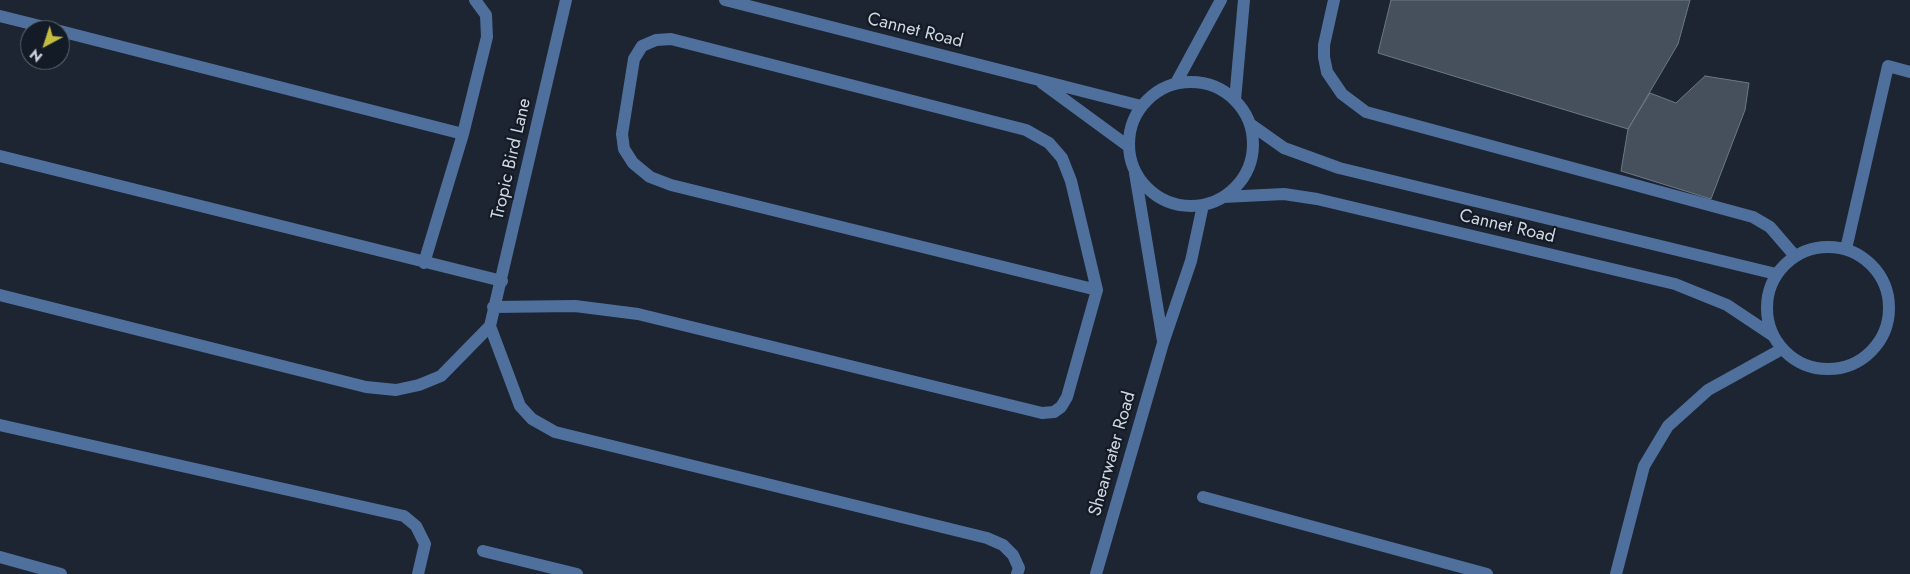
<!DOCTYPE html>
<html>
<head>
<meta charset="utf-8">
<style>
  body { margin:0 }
  #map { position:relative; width:1910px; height:574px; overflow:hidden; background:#1c2531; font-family:Jost,sans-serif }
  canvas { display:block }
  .north { position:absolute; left:20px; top:20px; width:50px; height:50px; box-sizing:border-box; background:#131b27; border:1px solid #5f6671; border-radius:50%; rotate:220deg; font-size:14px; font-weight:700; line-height:20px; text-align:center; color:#d1d7df }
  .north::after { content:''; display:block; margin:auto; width:18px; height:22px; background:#c4bc3e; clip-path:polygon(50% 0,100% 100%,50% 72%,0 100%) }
</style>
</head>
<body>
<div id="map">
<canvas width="1910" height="574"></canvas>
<div class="north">N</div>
</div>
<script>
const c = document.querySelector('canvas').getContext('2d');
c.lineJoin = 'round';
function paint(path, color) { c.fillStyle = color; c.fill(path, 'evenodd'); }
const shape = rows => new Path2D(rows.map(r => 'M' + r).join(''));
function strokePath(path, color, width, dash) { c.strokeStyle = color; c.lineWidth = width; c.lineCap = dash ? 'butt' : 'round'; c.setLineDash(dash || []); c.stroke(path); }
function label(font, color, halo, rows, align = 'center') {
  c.font = font + ' Jost,sans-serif'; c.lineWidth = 4.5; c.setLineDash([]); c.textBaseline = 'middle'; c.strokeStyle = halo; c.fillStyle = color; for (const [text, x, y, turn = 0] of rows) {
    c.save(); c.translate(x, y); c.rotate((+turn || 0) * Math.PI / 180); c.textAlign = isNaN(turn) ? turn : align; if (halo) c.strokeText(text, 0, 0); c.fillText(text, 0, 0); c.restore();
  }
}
const building = shape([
  [1391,0,1690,0,1678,44,1628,129,1378,53,1391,0],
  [1705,76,1749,83,1745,110,1711,199,1621,171,1628,129,1650,93,1676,103,1705,76]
]);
const minor = shape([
  [725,0,1141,106],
  [1334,0,1324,45,1324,57,1327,72,1342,94,1366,112,1753,217,1770,227,1795,256],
  [0,16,56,30],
  [60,31,463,134],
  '1129 144a62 62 0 1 1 124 0a62 62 0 1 1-124 0Z',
  [1042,83,1128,146],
  [1176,83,1221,0],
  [1235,100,1244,0],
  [1250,124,1284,148,1339,168,1776,274],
  [0,156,502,281],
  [1135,173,1163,341],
  [1223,197,1284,194,1317,199,1675,284,1727,305,1772,335],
  '1767 308a61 61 0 1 1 122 0a61 61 0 1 1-122 0Z',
  [1846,249,1888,66,1910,72],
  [424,263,463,134,487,37,486,15,475,0],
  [0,295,366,387,396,390,419,385,441,376,490,326],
  [493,307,575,306,638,314,1042,413,1054,412,1061,407,1067,397,1097,290,1071,181,1062,158,1049,143,1026,130,671,39,656,40,642,46,634,59,622,134,624,149,633,163,650,177,671,185,1097,290],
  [490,326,520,406,532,419,555,432,987,538,1003,545,1013,555,1019,568,1017,574],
  [490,326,566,0],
  [0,425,404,516,416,526,425,544,418,574],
  [1203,497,1487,574],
  [483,551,577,574],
  [0,557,61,574],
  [1096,574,1163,343,1191,261,1203,205],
  [1616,574,1644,466,1668,426,1708,390,1782,349]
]);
const streetNames = [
  ["Cannet Road",915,31,14],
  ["Tropic Bird Lane",512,159,-77],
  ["Cannet Road",1507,227,13],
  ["Shearwater Road",1113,454,-74]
];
paint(building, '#46505d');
strokePath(building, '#6d7886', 1);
strokePath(minor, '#4f709d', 12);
label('18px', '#d1d7df', '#131b27', streetNames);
</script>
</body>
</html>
